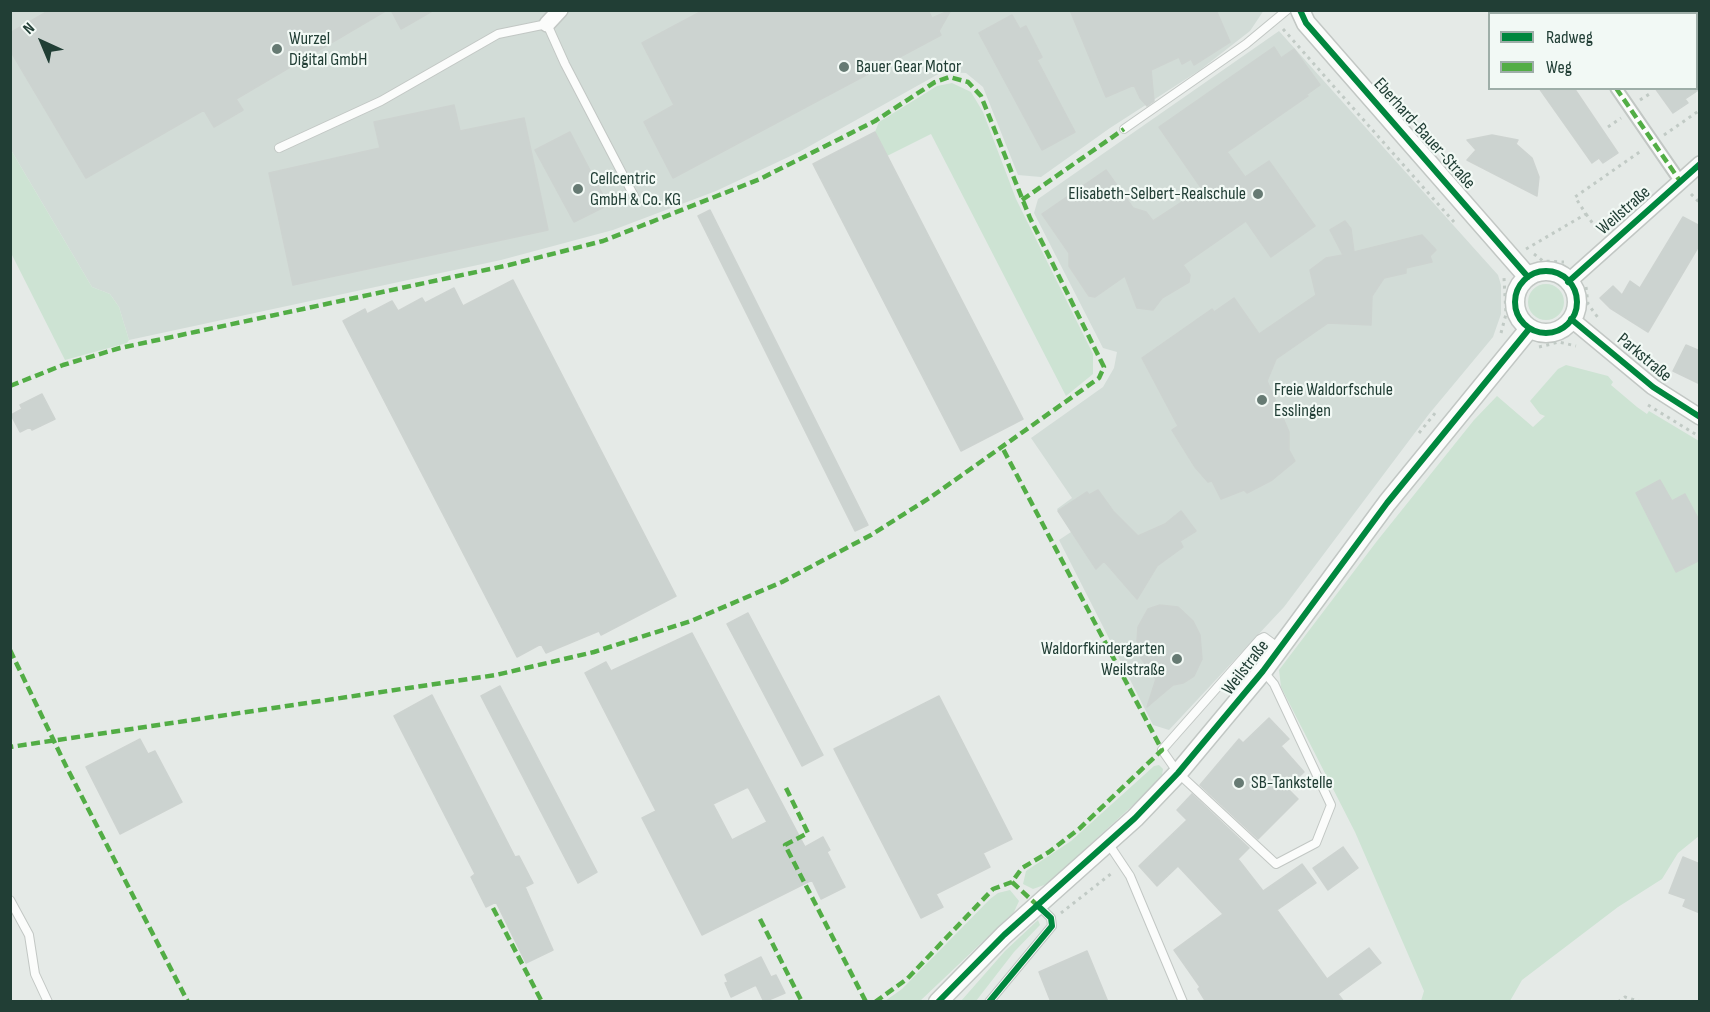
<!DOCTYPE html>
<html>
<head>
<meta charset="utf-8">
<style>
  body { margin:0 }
  #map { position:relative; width:1710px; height:1012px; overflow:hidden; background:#e5eae7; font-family:"Sofia Sans Condensed",sans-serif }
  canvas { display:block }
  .frame { position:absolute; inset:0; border:12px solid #213e35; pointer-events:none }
  .legend { position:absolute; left:1488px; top:12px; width:210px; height:78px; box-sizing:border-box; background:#f2f9f5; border:2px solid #9eaea8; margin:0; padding:8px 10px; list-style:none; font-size:18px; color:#213e35 }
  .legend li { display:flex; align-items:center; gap:12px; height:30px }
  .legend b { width:30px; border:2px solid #9eaea8 }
  .north { position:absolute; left:12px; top:12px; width:60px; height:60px; -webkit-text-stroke:4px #f2f9f5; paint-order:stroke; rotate:316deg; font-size:16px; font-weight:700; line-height:24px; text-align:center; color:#213e35 }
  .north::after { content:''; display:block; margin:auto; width:21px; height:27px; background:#213e35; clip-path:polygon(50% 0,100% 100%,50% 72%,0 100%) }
</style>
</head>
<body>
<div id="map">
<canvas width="1710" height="1012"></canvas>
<div class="frame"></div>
<ul class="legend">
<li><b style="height:8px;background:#00873e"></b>Radweg</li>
<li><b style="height:8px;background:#52ad45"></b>Weg</li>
</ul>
<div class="north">N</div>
</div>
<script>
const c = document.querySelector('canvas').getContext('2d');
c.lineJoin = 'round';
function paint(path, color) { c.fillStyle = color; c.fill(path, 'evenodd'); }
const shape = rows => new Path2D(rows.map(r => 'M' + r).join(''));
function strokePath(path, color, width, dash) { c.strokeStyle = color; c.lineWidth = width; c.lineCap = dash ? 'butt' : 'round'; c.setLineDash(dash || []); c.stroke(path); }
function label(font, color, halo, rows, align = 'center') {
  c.font = font + ' "Sofia Sans Condensed",sans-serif'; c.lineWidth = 4.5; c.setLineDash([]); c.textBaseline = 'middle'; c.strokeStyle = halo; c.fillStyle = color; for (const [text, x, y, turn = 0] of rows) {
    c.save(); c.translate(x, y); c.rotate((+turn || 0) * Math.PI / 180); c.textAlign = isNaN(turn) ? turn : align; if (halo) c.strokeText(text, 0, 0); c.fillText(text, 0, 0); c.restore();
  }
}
const built = shape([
  [1264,10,1250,31,1200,70,1110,128,1041,177,1018,175,983,87,966,73,942,72,799,152,716,191,613,230,501,260,129,340,119,307,110,294,92,287,11,150,10,11],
  [1279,31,1498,275,1501,285,1501,314,1493,337,1429,414,1284,607,1169,730,1153,725,1059,540,1071,532,1057,509,1072,498,1031,438,1103,387,1114,368,1117,352,1103,348,1034,213,1038,199]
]);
const green = shape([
  [952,83,971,92,983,112,1016,199,1093,354,1093,374,1066,396,931,134,887,156,875,132,879,122,937,86],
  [11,150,92,287,110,294,119,307,129,340,127,343,65,360,11,253],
  '1528 302a18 18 0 1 1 36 0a18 18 0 1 1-36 0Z',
  [1566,365,1608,376,1613,382,1611,385,1637,407,1647,414,1649,411,1699,441,1699,836,1678,853,1662,879,1618,907,1522,980,1510,1001,1421,1001,1424,991,1355,832,1281,687,1279,670,1377,541,1474,420,1497,396,1533,427,1545,416,1540,414,1530,401,1558,369],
  [1159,765,1163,769,1162,775,1146,793,1047,884,1033,889,1023,884,1026,871,1071,841,1154,766],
  [1010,890,1019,901,1014,912,920,1001,885,1001,902,989,990,899,998,893],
  [1038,920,1040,925,1014,952,976,1001,961,1001,1005,951]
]);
const building = shape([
  [50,10,387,10,236,99,243,110,214,127,204,110,86,178,10,50,10,33,50,10],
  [391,10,434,10,401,29,391,10],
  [704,10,928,10,932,18,951,10,939,31,941,35,673,178,644,122,674,105,642,43,704,10],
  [1070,10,1216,10,1230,42,1194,65,1191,59,1182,64,1179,57,1151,70,1154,101,1147,106,1140,98,1134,85,1106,97,1070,10],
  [1012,15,1020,29,1026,26,1042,57,1037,60,1075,132,1042,150,979,33,1012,15],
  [1274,47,1281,58,1294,49,1320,85,1306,95,1308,96,1227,152,1245,177,1269,161,1315,226,1271,257,1246,221,1183,265,1190,275,1189,282,1162,298,1153,310,1137,308,1125,276,1095,297,1089,296,1069,266,1069,253,1042,214,1106,170,1133,208,1146,212,1153,221,1202,189,1159,127,1274,47],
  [1539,88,1574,88,1618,153,1603,163,1599,158,1592,163,1539,88],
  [1655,88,1700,88,1700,89,1685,99,1688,103,1673,113,1655,88],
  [454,105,460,131,524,118,548,230,293,285,269,173,380,148,374,122,454,105],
  [570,132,608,205,574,222,535,150,570,132],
  [875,132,1023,419,961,451,813,164,875,132],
  [1492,135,1518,140,1516,144,1532,158,1539,177,1537,196,1467,160,1476,150,1467,140,1492,135],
  [710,210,868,525,855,531,698,216,710,210],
  [1683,217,1700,226,1700,244,1648,332,1610,308,1600,298,1613,286,1622,295,1630,281,1640,288,1683,217],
  [1345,221,1351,229,1354,252,1422,235,1436,250,1430,256,1432,262,1406,268,1406,273,1384,278,1372,296,1371,325,1328,323,1276,359,1267,381,1289,432,1289,450,1295,461,1272,480,1247,493,1244,490,1221,499,1212,481,1208,482,1195,467,1172,430,1178,426,1142,358,1212,309,1214,312,1234,298,1259,334,1316,295,1310,270,1326,258,1343,255,1330,230,1345,221],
  [513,280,676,596,601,635,599,631,546,653,541,644,517,657,343,321,365,309,367,314,392,301,398,311,422,298,425,303,454,288,463,306,513,280],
  [1686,345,1700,351,1700,384,1673,371,1686,345],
  [42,394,55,419,32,430,30,427,20,432,11,415,22,409,20,405,42,394],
  [1660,480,1672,501,1685,494,1700,522,1700,560,1676,572,1636,493,1660,480],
  [1098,490,1113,511,1138,536,1165,524,1181,511,1196,531,1180,541,1183,547,1157,566,1137,599,1104,561,1096,569,1058,511,1087,492,1089,495,1098,490],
  [1160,605,1178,607,1193,621,1200,635,1202,659,1194,676,1183,683,1173,685,1147,707,1156,679,1141,658,1137,641,1138,627,1148,609,1160,605],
  [748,613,823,755,802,766,727,624,748,613],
  [692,633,805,847,823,837,830,850,827,852,845,887,821,899,812,880,702,935,642,818,656,811,585,673,606,662,611,671,692,633],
  [748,787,767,822,732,840,713,804,748,787],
  [500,686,597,872,578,883,481,696,500,686],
  [432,695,515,857,519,856,533,883,525,887,553,950,526,963,496,902,486,907,471,877,475,874,394,716,432,695],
  [939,696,1012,839,983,853,990,867,936,894,943,907,921,918,834,749,939,696],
  [1269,718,1289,739,1281,746,1304,772,1287,788,1298,799,1258,839,1200,785,1239,739,1243,743,1269,718],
  [140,739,148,754,155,751,182,802,120,834,86,767,140,739],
  [1192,794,1249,848,1238,859,1263,891,1302,864,1316,883,1277,910,1327,979,1369,948,1381,963,1338,994,1344,1002,1206,1002,1198,989,1200,987,1174,950,1223,914,1178,866,1157,886,1139,866,1187,820,1177,810,1192,794],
  [1343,847,1358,868,1328,890,1313,868,1343,847],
  [1683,857,1700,864,1700,913,1683,906,1686,899,1669,893,1683,857],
  [1087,951,1108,1002,1051,1002,1039,972,1087,951],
  [761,957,771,977,776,975,785,993,764,1002,756,985,731,997,725,983,728,982,725,975,761,957]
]);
const path = shape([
  [1283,29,1454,222],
  [1640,100,1651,93],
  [1608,127,1621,118],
  [1664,135,1700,110],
  [1691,194,1700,203],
  [1586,214,1599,232],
  [1526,249,1586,214,1575,197,1641,151],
  [1534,254,1543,261,1564,262],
  [1586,287,1588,304,1599,319],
  [1501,333,1506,314,1504,278],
  [1539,347,1559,342,1576,346],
  [1648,405,1700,437],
  [1419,433,1436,412],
  [1061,913,1112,873],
  [1618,1002,1625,997,1641,1002]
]);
const service = shape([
  [1124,129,1246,44,1287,10],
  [279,148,381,101,498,34,547,24,565,64,635,198],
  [1263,671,1274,684,1331,805,1316,843,1276,864,1178,773,1162,750,1260,639,1264,637,1279,648],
  [1108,843,1130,876,1183,1002],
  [10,900,29,935,35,974,48,1002],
  [989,1002,1052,926,1051,918,1039,906]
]);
const pedestrian = shape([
  [1563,10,1565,14],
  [1616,88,1680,181]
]);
const minor = shape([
  [547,24,560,10],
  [1568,282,1700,164],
  [1571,319,1653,387,1700,417]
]);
const tertiary = shape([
  [1300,10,1306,23,1528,277],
  '1515 302a31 31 0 1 1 62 0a31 31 0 1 1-62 0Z',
  [938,1002,1004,935,1135,818,1178,773,1263,671,1387,503,1529,329]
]);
const quiet = shape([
  [1563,10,1565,14],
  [1616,88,1680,181],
  [1022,200,1124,129],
  [10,386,63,365,120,348,509,265,603,241,760,179,875,121,935,82,949,77,968,82,981,96,1030,218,1104,367,1099,378,931,497,871,535,782,582,691,621,594,652,496,675,10,747],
  [10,650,66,766,188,1002],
  [786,788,808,833,785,845,866,1002],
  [1012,882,1037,905],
  [493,908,542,1002],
  [760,919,802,1002],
  [875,1002,907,979,993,889,1012,882,1022,868,1049,852,1079,829,1162,750,1002,447]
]);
const cycleway = shape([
  [1300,10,1306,23,1528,277],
  '1515 302a31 31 0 1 1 62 0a31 31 0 1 1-62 0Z',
  [1568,282,1700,164],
  [1571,319,1653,387,1700,417],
  [938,1002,1004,935,1135,818,1178,773,1263,671,1387,503,1529,329],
  [989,1002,1052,926,1051,918,1037,905]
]);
const markers = [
  [277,49,6,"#667a73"],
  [844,67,6,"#667a73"],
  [578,189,6,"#667a73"],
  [1258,194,6,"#667a73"],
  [1262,400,6,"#667a73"],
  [1177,659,6,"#667a73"],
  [1239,783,6,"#667a73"]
];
const poiNames = [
  ["Wurzel",289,39],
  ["Digital GmbH",289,60],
  ["Bauer Gear Motor",856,67],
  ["Cellcentric",590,179],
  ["GmbH & Co. KG",590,200],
  ["Elisabeth-Selbert-Realschule",1246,194,"right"],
  ["Freie Waldorfschule",1274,390],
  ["Esslingen",1274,411],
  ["Waldorfkindergarten",1165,649,"right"],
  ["Weilstraße",1165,670,"right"],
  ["SB-Tankstelle",1251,783]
];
const streetNames = [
  ["Eberhard-Bauer-Straße",1424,134,48],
  ["Weilstraße",1624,211,-41],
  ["Parkstraße",1644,358,40],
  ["Weilstraße",1246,668,-52]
];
paint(built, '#d2dcd7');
paint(green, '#cde3d3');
paint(building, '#ccd3d0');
strokePath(building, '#cdd3d0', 1.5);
strokePath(service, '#c2c7c4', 10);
strokePath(pedestrian, '#c2c7c4', 14);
strokePath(minor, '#c2c7c4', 18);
strokePath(tertiary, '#c2c7c4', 21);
strokePath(path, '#c1cac5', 3, [3, 4.5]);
strokePath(service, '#fbfcfb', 8);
strokePath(pedestrian, '#fbfcfb', 10);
strokePath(minor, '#fbfcfb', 15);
strokePath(tertiary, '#fbfcfb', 18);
strokePath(quiet, '#52ad45', 4.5, [9, 4.5]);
strokePath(cycleway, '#00873e', 6);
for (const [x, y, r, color] of markers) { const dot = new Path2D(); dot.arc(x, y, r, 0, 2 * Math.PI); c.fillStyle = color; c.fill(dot); strokePath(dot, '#f2f9f5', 2); }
label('18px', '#213e35', '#f2f9f5', poiNames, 'left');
label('18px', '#213e35', '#f2f9f5', streetNames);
</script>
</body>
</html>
